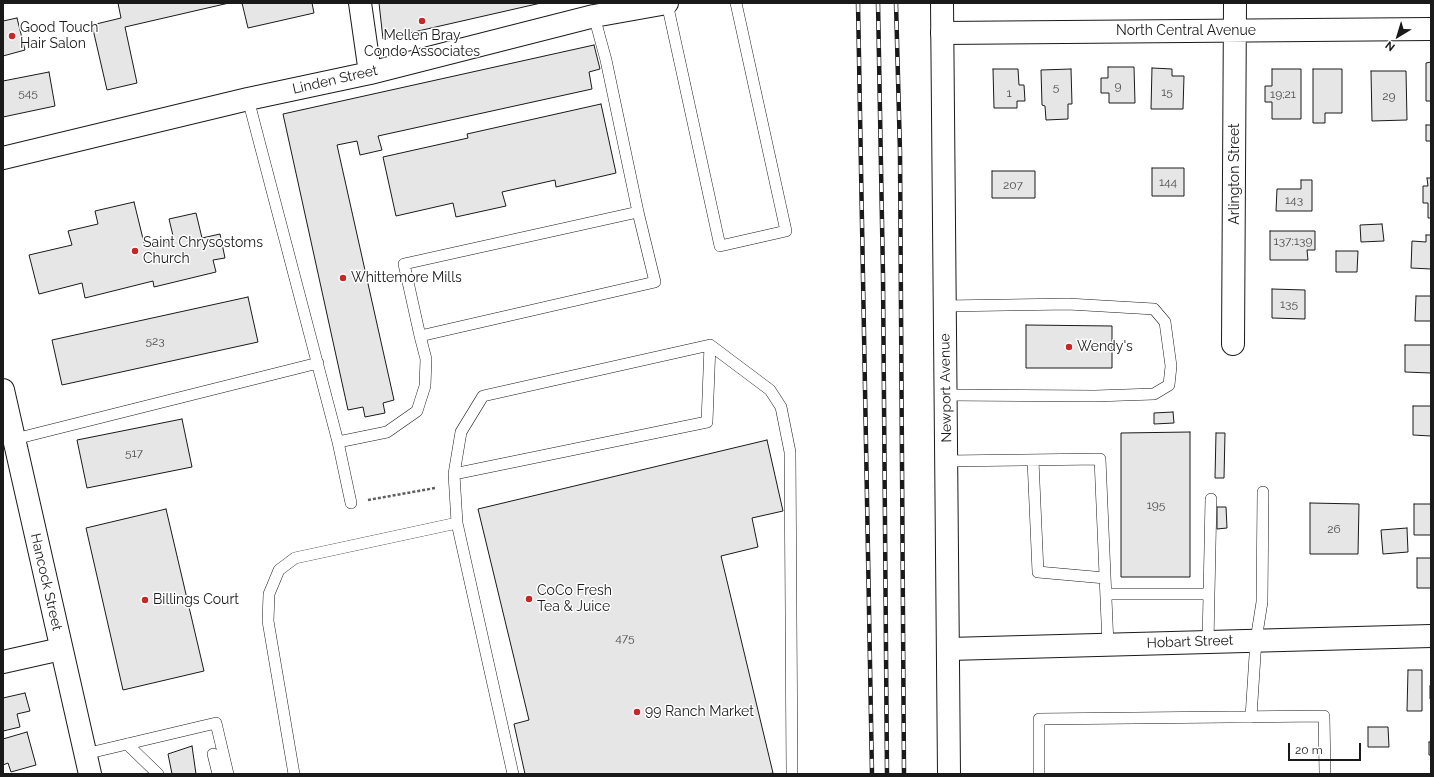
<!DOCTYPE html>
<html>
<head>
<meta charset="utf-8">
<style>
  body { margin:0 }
  #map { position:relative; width:1434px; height:777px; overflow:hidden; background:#fff; font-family:Raleway,sans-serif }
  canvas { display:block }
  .frame { position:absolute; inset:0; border:4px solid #1a1a1a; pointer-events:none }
  .north { position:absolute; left:1378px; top:16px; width:40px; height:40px; -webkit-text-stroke:3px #fff; paint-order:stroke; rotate:218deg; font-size:11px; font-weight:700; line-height:16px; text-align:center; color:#1a1a1a }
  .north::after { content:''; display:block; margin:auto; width:14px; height:18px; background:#1a1a1a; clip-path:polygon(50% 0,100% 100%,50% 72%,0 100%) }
  .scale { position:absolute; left:1288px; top:743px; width:73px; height:18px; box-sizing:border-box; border:2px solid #1a1a1a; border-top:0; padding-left:5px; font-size:12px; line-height:14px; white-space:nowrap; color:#1a1a1a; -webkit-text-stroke:3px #fff; paint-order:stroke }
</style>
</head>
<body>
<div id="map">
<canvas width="1434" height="777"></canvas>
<div class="frame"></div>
<div class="north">N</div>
<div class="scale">20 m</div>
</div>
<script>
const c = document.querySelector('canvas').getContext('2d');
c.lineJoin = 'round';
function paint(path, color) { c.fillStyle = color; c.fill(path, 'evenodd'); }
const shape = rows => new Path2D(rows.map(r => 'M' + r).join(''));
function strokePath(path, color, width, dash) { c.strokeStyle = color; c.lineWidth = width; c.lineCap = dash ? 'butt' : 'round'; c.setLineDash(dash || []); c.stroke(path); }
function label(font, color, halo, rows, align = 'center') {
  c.font = font + ' Raleway,sans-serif'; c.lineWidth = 3; c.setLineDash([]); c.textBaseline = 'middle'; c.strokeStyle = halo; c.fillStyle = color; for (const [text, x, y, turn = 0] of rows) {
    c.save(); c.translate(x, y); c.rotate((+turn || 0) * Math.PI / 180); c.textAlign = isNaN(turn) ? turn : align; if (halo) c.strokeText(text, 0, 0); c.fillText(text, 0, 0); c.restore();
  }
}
const building = shape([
  [118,3,229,3,125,27,137,83,107,90,92,25,121,18,118,3],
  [242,3,312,3,314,13,248,28,242,3],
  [379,3,541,3,383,39,379,3],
  [17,18,25,50,3,56,3,21,17,18],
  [594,45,600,69,589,72,592,89,378,136,382,150,360,155,357,141,337,145,394,400,383,403,385,413,365,417,363,407,348,410,283,114,594,45],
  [1431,62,1431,101,1426,101,1426,63,1431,62],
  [1108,67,1134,67,1135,103,1109,103,1109,93,1101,93,1101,78,1108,78,1108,67],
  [1152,68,1172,69,1172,76,1184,76,1183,109,1151,109,1152,68],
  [993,69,1018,69,1019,85,1024,85,1025,101,1017,101,1017,108,994,108,993,69],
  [1071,69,1072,104,1068,104,1068,119,1046,120,1045,106,1042,105,1041,70,1071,69],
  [1272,69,1301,69,1301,119,1272,119,1272,102,1265,102,1265,86,1272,86,1272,69],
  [1313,69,1342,69,1342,113,1325,113,1325,123,1313,123,1313,69],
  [1371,71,1406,71,1407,120,1372,121,1371,71],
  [49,72,55,106,3,117,3,81,49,72],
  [601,104,616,173,556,187,555,180,502,192,506,206,456,217,453,203,396,216,383,157,468,138,467,134,601,104],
  [1426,125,1431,125,1431,141,1426,141,1426,125],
  [1152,168,1184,168,1184,196,1152,196,1152,168],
  [992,171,1035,171,1035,198,992,198,992,171],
  [1427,178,1431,178,1431,218,1428,218,1428,203,1423,203,1423,186,1428,186,1427,178],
  [1301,180,1312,180,1312,211,1276,211,1277,189,1301,189,1301,180],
  [134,202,145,247,174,240,169,219,196,213,202,238,220,234,225,258,213,260,216,272,154,287,153,281,85,298,82,283,39,294,29,255,72,245,68,231,98,224,95,211,134,202],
  [1382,224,1384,241,1361,242,1360,225,1382,224],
  [1270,231,1315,231,1315,250,1307,250,1308,260,1270,260,1270,231],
  [1426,235,1431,235,1431,269,1411,268,1412,241,1426,242,1426,235],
  [1336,251,1358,251,1357,272,1336,272,1336,251],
  [1272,289,1305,290,1305,319,1272,318,1272,289],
  [1416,296,1431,296,1431,321,1415,321,1416,296],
  [248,297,258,342,62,385,52,340,248,297],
  [1026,325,1112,326,1112,368,1026,368,1026,325],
  [1405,345,1431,345,1431,373,1405,372,1405,345],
  [1413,406,1431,406,1431,436,1413,435,1413,406],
  [1173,412,1174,423,1154,424,1154,413,1173,412],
  [182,419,192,467,87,488,77,440,182,419],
  [1190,432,1190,577,1121,577,1121,433,1190,432],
  [1216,433,1225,433,1224,478,1215,478,1216,433],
  [767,440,783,511,752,518,758,547,721,556,773,773,767,774,525,774,514,724,529,720,478,509,767,440],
  [1310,503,1359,504,1358,554,1310,554,1310,503],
  [1414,504,1431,504,1431,535,1414,535,1414,504],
  [1217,507,1226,507,1227,528,1217,529,1217,507],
  [166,509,204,671,123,690,86,528,166,509],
  [1407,528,1408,552,1383,554,1381,530,1407,528],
  [1417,558,1431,558,1431,588,1417,588,1417,558],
  [1408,670,1422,670,1422,711,1407,711,1408,670],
  [1430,686,1431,686,1431,699,1430,699,1430,686],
  [25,693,30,711,17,714,20,727,3,731,3,698,25,693],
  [1368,727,1388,727,1389,747,1368,747,1368,727],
  [27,732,36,765,11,772,8,763,3,765,3,739,27,732],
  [1429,742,1431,742,1431,755,1429,755,1429,742],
  [192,746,196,774,172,774,168,754,192,746]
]);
const path = shape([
  [368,500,435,488]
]);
const lane = shape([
  [667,3,720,246,786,231,736,3],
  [594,16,606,60,638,212],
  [248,99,338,442,351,503],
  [945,306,1068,304,1154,309,1165,322,1171,366,1169,385,1154,394,1095,396,946,395],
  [710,345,770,390,781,407,790,452,792,774],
  [15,439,318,363],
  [338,442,387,432,417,411,425,386,426,359,420,336,404,264,638,212,655,282,420,336],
  [1033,460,1038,572,1105,578],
  [947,461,1100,459,1108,645],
  [454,474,707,422,710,345,483,396,461,432,454,474,457,523],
  [1106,594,1209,594],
  [1208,642,1211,499],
  [1251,717,1256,640,1262,602,1263,492],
  [127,744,158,774],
  [85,754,216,723,228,774],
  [213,754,218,774],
  [294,774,268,621,269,594,279,570,295,558,457,523,513,774],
  [1039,774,1039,719,1324,716,1325,774]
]);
const street = shape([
  [360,3,370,73],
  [942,33,1431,29],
  [3,158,248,99,370,73,594,16,667,3],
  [1233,344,1235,3],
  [949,649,1431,636],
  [3,662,61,649]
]);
const secondary = shape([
  [942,3,949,774]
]);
const primary = shape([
  [3,390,90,774]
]);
const rail = shape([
  [858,3,872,774],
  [878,3,883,276,887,774],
  [896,3,900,152,904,774]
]);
const markers = [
  [422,21,4,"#c62828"],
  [12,36,4,"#c62828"],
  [135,251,4,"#c62828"],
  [343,278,4,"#c62828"],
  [1069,347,4,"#c62828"],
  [529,599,4,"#c62828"],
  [145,600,4,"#c62828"],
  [637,712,4,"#c62828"]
];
const numberNames = [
  ["9",1118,86],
  ["5",1056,87],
  ["15",1167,92],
  ["545",28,93],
  ["1",1009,93],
  ["19;21",1283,94],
  ["29",1389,96],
  ["144",1168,182],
  ["207",1013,185],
  ["143",1294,200],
  ["137;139",1293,241],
  ["135",1289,304],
  ["523",155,341],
  ["517",134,453],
  ["195",1156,505],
  ["26",1334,529],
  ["475",625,638]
];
const poiNames = [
  ["Good Touch",20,28],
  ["Hair Salon",20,44],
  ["Mellen Bray",422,36,"center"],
  ["Condo Associates",422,52,"center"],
  ["Saint Chrysostoms",143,243],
  ["Church",143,259],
  ["Whittemore Mills",351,278],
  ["Wendy's",1077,347],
  ["CoCo Fresh",537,591],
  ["Tea & Juice",537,607],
  ["Billings Court",153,600],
  ["99 Ranch Market",645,712]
];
const streetNames = [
  ["North Central Avenue",1186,31],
  ["Linden Street",335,80,-13],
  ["Arlington Street",1235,174,-90],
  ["Newport Avenue",946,388,-91],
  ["Hancock Street",46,582,77],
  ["Hobart Street",1190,642,-2]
];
paint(building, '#e6e6e6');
strokePath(building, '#1a1a1a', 1);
strokePath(lane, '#1a1a1a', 12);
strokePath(street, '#1a1a1a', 24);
strokePath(secondary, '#1a1a1a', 24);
strokePath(primary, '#1a1a1a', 24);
strokePath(path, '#5f5f5f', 2.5, [3, 2]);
strokePath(lane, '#fff', 11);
strokePath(street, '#fff', 22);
strokePath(secondary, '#fff', 22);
strokePath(primary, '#fff', 22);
strokePath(rail, '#1a1a1a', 4.5);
strokePath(rail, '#fff', 3, [9]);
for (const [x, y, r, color] of markers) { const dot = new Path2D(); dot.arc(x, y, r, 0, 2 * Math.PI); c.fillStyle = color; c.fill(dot); strokePath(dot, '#fff', 1.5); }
label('12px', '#4d4d4d', null, numberNames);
label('14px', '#1a1a1a', '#fff', poiNames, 'left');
label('14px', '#1a1a1a', '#fff', streetNames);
</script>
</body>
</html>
